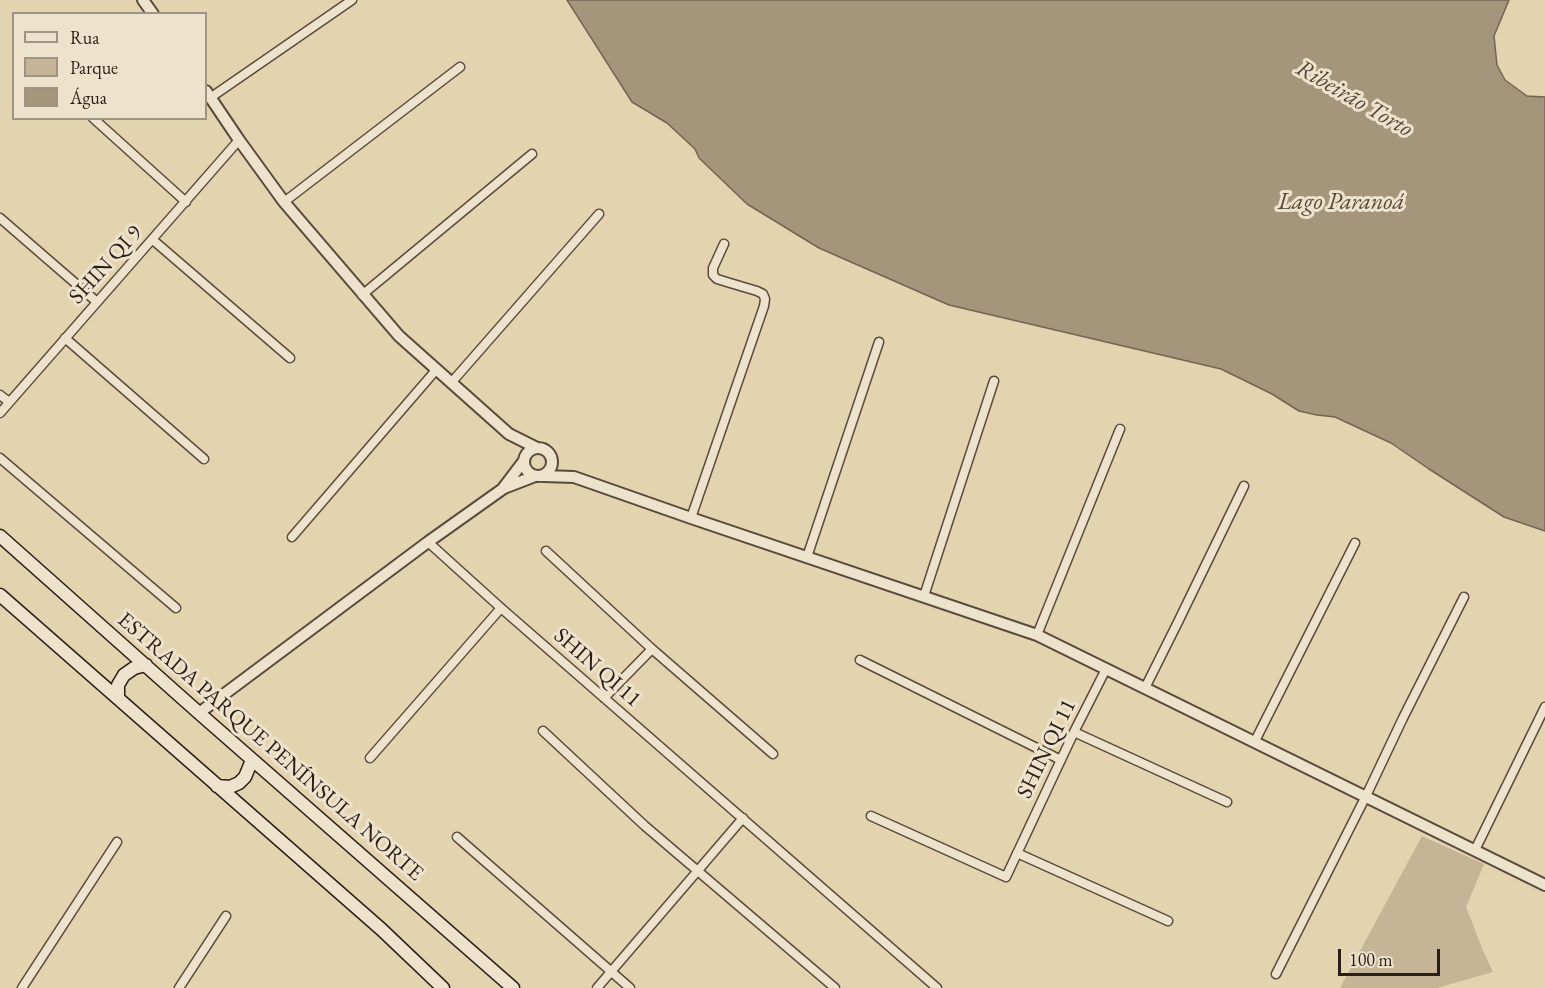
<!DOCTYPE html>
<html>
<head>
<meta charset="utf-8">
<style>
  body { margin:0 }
  #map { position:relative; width:1545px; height:988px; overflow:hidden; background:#e4d3af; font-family:"EB Garamond",serif }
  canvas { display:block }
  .legend { position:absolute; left:12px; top:12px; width:195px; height:108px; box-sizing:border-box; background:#ede2cb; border:2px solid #9f9483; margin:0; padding:8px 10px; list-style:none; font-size:18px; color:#2b1e16 }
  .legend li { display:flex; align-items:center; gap:12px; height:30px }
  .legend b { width:30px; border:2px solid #9f9483 }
  .scale { position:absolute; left:1338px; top:949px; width:102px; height:27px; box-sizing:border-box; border:3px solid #2b1e16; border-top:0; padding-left:8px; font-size:18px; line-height:21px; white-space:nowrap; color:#2b1e16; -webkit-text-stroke:4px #ede2cb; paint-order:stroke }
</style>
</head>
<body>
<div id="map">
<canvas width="1545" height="988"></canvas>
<ul class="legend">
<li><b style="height:8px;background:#ede2cb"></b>Rua</li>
<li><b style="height:16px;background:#c5b495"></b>Parque</li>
<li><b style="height:16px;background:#a5957b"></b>Água</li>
</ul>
<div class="scale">100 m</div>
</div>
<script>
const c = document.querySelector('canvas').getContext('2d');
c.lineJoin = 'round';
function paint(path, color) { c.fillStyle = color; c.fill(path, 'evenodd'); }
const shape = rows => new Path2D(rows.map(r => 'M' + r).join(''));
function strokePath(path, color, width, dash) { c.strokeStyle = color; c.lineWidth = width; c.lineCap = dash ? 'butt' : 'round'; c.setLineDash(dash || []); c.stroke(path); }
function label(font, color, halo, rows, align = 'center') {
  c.font = font + ' "EB Garamond",serif'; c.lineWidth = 6; c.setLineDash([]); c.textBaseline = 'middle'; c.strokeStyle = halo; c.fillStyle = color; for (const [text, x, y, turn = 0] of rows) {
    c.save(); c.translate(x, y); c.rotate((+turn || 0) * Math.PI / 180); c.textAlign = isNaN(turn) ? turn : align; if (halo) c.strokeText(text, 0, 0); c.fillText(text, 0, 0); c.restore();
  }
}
const green = shape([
  [1422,836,1484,864,1466,907,1484,953,1493,972,1437,988,1340,988]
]);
const water = shape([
  [567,0,1509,0,1494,36,1497,65,1505,80,1527,96,1545,97,1545,531,1504,517,1429,469,1391,443,1335,417,1317,415,1299,411,1272,394,1221,369,949,305,819,248,747,204,699,158,695,149,667,123,632,102,567,0]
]);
const minor = shape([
  [210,98,352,0],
  [93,118,186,202],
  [284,202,460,67],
  [0,218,97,302],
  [153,240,290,358],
  [362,295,532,154],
  [65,338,204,459],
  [451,383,599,214],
  [0,395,9,402],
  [0,413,239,140],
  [0,458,176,608],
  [691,518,764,306,765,299,763,294,757,291,730,283,717,279,713,275,713,268,724,244],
  [292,537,436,370],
  [428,542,501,608,937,988],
  [546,551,652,649,773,754],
  [807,557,879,342],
  [924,596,994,381],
  [1037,635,1120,429],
  [860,660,1061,760],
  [1145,688,1178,622,1244,486],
  [604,698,652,649],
  [543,731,645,826,835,988],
  [1074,732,1227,802],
  [1255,741,1355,543],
  [370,758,501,608],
  [871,816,1006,877,1074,732,1106,669],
  [457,837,630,988],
  [1475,850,1545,707],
  [1017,853,1168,921],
  [1276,974,1366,796,1403,718,1464,597],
  [22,988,117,842],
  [179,988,226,916],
  [597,988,743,818]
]);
const tertiary = shape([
  [143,0,153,14],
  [206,91,239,140,284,202,399,336,509,434,537,448],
  '524 462a14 14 0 1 1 28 0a14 14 0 1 1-28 0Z',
  [543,476,574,477,691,518,1037,635,1545,885],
  [504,487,523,462],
  [199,713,428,542,504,488,535,476]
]);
const secondary = shape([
  [0,536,199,713,513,988],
  [0,595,381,929,443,988],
  [118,698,118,685,124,675,134,668,146,665],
  [217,786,230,787,239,783,245,777,252,760]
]);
const streetNames = [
  ["SHIN QI 9",106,265,-48],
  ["SHIN QI 11",597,668,41],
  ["ESTRADA PARQUE PENÍNSULA NORTE",270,747,41],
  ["SHIN QI 11",1047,749,-64]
];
const waterNames = [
  ["Ribeirão Torto",1354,99,30],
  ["Lago Paranoá",1341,202]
];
paint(green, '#c5b495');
paint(water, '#a5957b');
strokePath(water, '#746553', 1.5);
strokePath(minor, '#594b3c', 11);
strokePath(tertiary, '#594b3c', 14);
strokePath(secondary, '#2b1e16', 15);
strokePath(minor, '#ede2cb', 8);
strokePath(tertiary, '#ede2cb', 10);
strokePath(secondary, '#ede2cb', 12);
label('22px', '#2b1e16', '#ede2cb', streetNames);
label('italic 24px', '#564839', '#ede2cb', waterNames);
</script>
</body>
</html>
